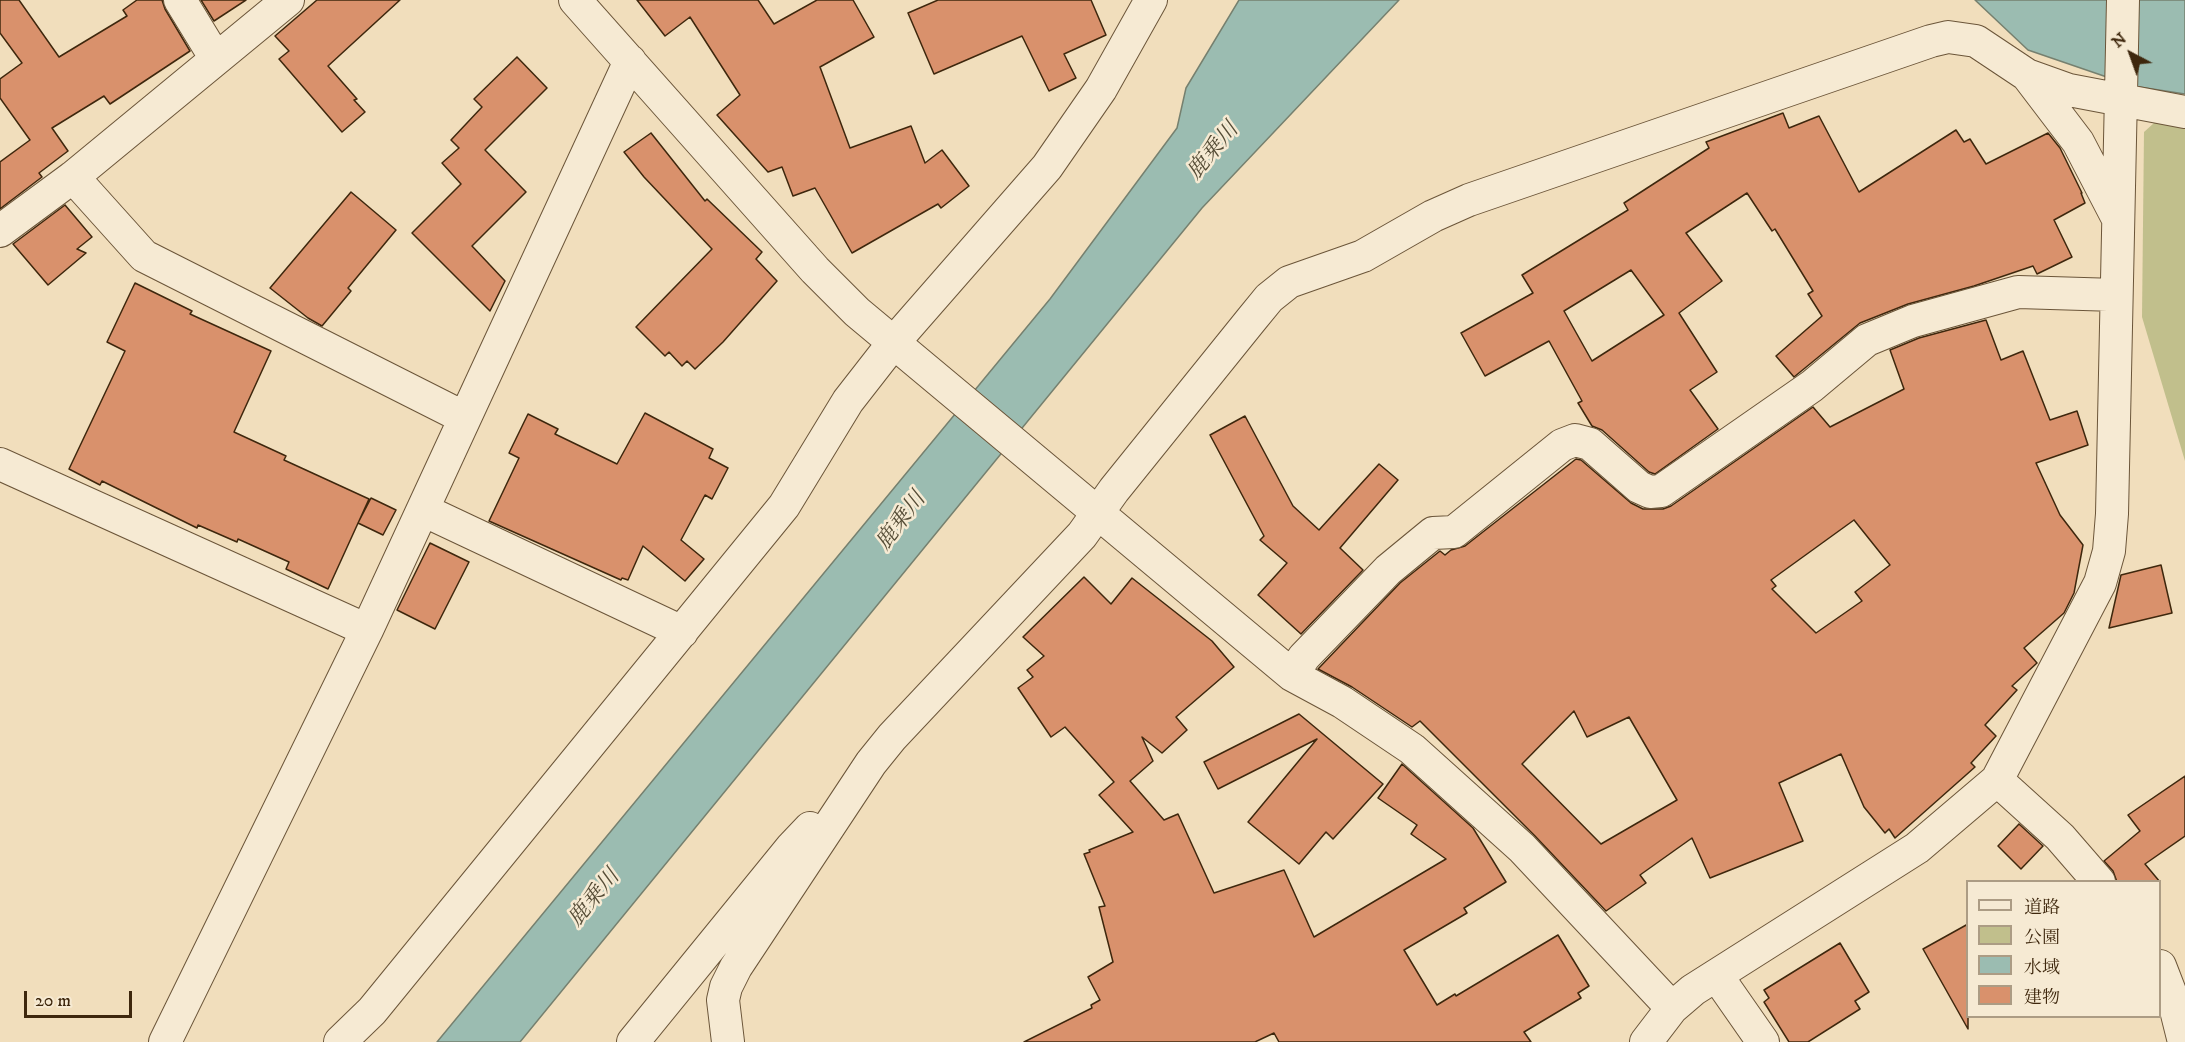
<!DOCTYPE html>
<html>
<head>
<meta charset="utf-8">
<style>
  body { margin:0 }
  #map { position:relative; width:2185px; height:1042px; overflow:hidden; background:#f1debc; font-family:"IM FELL DW Pica","Noto Serif JP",serif }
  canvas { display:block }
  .legend { position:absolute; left:1966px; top:880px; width:195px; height:138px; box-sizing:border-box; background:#f6ead3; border:2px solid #ac9c84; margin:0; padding:8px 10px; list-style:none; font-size:18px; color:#3e270d }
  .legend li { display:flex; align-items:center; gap:12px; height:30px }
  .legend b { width:30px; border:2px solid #ac9c84 }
  .north { position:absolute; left:2101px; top:24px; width:60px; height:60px; -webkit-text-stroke:4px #f6ead3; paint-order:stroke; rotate:319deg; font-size:16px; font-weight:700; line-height:24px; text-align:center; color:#3e270d }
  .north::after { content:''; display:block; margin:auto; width:21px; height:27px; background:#3e270d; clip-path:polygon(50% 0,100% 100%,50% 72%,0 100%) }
  .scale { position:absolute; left:24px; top:991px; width:108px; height:27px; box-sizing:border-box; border:3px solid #3e270d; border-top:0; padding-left:8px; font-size:18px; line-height:21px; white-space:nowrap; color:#3e270d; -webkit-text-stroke:4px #f6ead3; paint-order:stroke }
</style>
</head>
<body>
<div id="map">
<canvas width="2185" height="1042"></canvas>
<ul class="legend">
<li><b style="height:8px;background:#f6ead3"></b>道路</li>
<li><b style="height:16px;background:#c1bf8c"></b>公園</li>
<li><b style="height:16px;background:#9bbcb1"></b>水域</li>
<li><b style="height:16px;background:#d9916c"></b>建物</li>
</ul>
<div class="north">N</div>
<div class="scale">20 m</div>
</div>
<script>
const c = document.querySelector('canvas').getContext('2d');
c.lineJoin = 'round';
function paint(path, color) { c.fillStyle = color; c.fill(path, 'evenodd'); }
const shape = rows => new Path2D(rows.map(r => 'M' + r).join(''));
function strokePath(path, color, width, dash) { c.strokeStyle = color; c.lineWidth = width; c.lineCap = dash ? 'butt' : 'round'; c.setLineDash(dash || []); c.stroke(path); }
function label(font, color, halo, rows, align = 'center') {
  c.font = font + ' "IM FELL DW Pica","Noto Serif JP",serif'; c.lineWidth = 5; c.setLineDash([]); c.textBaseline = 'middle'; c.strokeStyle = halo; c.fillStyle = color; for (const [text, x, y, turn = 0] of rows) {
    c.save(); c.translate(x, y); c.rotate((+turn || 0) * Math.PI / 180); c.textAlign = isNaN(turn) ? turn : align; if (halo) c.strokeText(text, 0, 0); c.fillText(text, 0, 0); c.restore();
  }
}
const green = shape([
  [2154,123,2172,123,2185,128,2185,461,2142,317,2144,132]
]);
const water = shape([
  [1239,0,1399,0,1202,208,520,1042,437,1042,1050,299,1177,128,1186,88,1239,0],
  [1975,0,2185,0,2185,94,2133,86,2028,50,1975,0]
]);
const building = shape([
  [0,0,19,0,59,57,127,16,123,10,137,0,162,0,165,9,190,51,110,104,104,96,52,128,68,151,39,173,42,177,0,209,0,162,30,140,0,98,0,79,22,63,0,33,0,0],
  [201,0,246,0,214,21,201,0],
  [317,0,400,0,328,66,357,99,354,100,365,112,342,132,279,59,289,51,275,36,317,0],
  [637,0,758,0,774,24,817,0,853,0,874,37,820,67,850,148,911,126,925,163,942,150,969,186,941,208,938,204,852,253,815,188,793,196,782,167,768,172,717,115,740,95,690,17,665,36,637,0],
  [938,0,1091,0,1106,35,1064,54,1076,78,1049,91,1022,36,934,74,908,13,938,0],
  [517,57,547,88,485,150,526,192,472,246,505,281,490,311,412,233,461,184,442,163,459,148,451,140,482,107,474,99,517,57],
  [1783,113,1789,128,1819,116,1859,192,1956,130,1964,142,1970,139,1986,164,2048,133,2060,148,2082,193,2081,193,2085,203,2054,220,2072,257,2037,274,2033,266,1974,286,1908,304,1860,323,1794,377,1776,356,1822,316,1808,294,1813,291,1775,229,1772,231,1747,193,1686,233,1722,281,1679,313,1717,372,1690,390,1718,429,1655,474,1649,472,1602,430,1592,426,1578,403,1582,401,1549,341,1485,376,1461,333,1533,293,1522,275,1628,210,1624,203,1709,148,1706,142,1783,113],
  [1631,270,1664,315,1592,361,1564,311,1631,270],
  [651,133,705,201,707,199,762,252,756,259,777,281,723,342,695,369,687,361,682,366,669,352,665,356,636,327,712,249,644,177,624,152,651,133],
  [351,192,396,230,348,288,351,291,322,326,308,318,270,288,351,192],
  [65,205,92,237,77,249,86,253,48,285,13,244,65,205],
  [135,283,192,311,190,314,271,351,234,432,286,456,284,460,369,499,328,589,286,569,289,562,238,539,237,542,198,525,197,528,102,481,100,485,69,469,125,351,107,342,135,283],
  [1986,320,2001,360,2023,351,2050,420,2077,411,2088,445,2036,463,2060,515,2083,545,2074,593,2064,613,2024,648,2037,663,2012,686,2017,690,1985,725,1996,736,1971,763,1975,767,1895,838,1889,829,1885,833,1864,807,1841,754,1779,783,1803,841,1710,878,1692,838,1640,875,1646,883,1606,911,1535,836,1420,721,1412,727,1352,687,1318,669,1400,583,1440,551,1445,555,1451,550,1465,546,1576,459,1581,460,1631,503,1643,509,1663,509,1671,506,1813,407,1830,427,1904,389,1890,350,1919,338,1986,320],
  [1854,520,1890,565,1855,592,1862,601,1816,633,1772,589,1776,586,1771,580,1854,520],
  [1574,711,1587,737,1629,717,1677,800,1601,844,1522,764,1574,711],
  [645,413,713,449,709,458,728,468,712,499,705,495,681,540,704,559,685,581,643,546,628,580,622,578,621,580,489,521,519,458,509,453,528,414,558,429,555,434,617,464,645,413],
  [1245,416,1293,506,1319,530,1379,464,1398,480,1340,548,1363,570,1301,634,1258,595,1287,563,1260,540,1264,536,1210,435,1245,416],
  [371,498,396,510,383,535,358,523,371,498],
  [430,543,469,562,435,629,397,610,430,543],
  [2161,565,2172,613,2109,628,2121,575,2161,565],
  [1084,577,1111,604,1132,578,1212,641,1234,667,1176,717,1187,730,1162,753,1142,737,1153,761,1130,781,1164,820,1178,814,1214,893,1284,870,1314,937,1446,859,1411,834,1417,825,1378,798,1402,764,1473,828,1506,882,1464,908,1467,913,1404,950,1437,1005,1455,994,1456,996,1558,935,1589,986,1578,993,1581,998,1524,1032,1531,1042,1279,1042,1274,1033,1255,1042,1024,1042,1092,1008,1091,1005,1100,1000,1088,977,1113,962,1099,907,1105,906,1084,854,1090,852,1089,850,1133,832,1099,795,1114,782,1065,727,1051,737,1018,688,1033,677,1027,670,1044,656,1023,637,1084,577],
  [1299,714,1383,784,1333,839,1326,832,1299,864,1248,822,1317,739,1218,789,1204,762,1299,714],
  [2185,776,2185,836,2145,864,2160,882,2117,882,2113,871,2104,861,2140,831,2128,815,2185,776],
  [2019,824,2043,846,2021,869,1998,846,2019,824],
  [1968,924,1968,1029,1923,949,1968,924],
  [1840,943,1869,992,1855,1001,1860,1009,1808,1042,1789,1042,1764,1002,1769,998,1764,990,1840,943]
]);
const minor = shape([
  [180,0,216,59],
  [575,0,815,270,857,312,1292,675,1342,702,1412,749,1522,848,1672,1008],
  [2027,75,2078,142,2117,217],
  [73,177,144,256,465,418],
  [0,231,73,177,288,0],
  [0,464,367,630],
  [423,510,682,632],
  [1292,675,1304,657,1388,570,1433,533,1454,532,1562,445,1575,440,1590,444,1639,487,1650,492,1661,491,1812,386,1867,340,1913,321,2018,292,2116,295],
  [1997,780,2060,837,2099,882],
  [2160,966,2174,1002,2184,1042],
  [1717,976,1763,1042],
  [165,1042,367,630,630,61],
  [340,1042,372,1011,784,506,848,401,894,342,1047,167,1101,89,1151,0],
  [633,1042,791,848,810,828],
  [728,1042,723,1000,726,987,736,967,871,763,892,737,1082,535,1114,490,1251,320,1269,298,1289,282,1363,256,1433,216,1469,200,1931,41,1948,37,1976,41,2027,75,2069,90,2185,112],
  [1646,1042,1672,1008,1693,990,1917,848,1997,780,2100,583,2109,551,2112,514,2123,0]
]);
const waterNames = [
  ["鹿乗川",1214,152,-50],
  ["鹿乗川",902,522,-53],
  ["鹿乗川",595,899,-50]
];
paint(green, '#c1bf8c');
paint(water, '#9bbcb1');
strokePath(water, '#76806f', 1.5);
paint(building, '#d9916c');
strokePath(building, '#3e270d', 1.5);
strokePath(minor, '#6b5539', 34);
strokePath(minor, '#f6ead3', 32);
label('italic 22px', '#554c36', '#f6ead3', waterNames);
</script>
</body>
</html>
